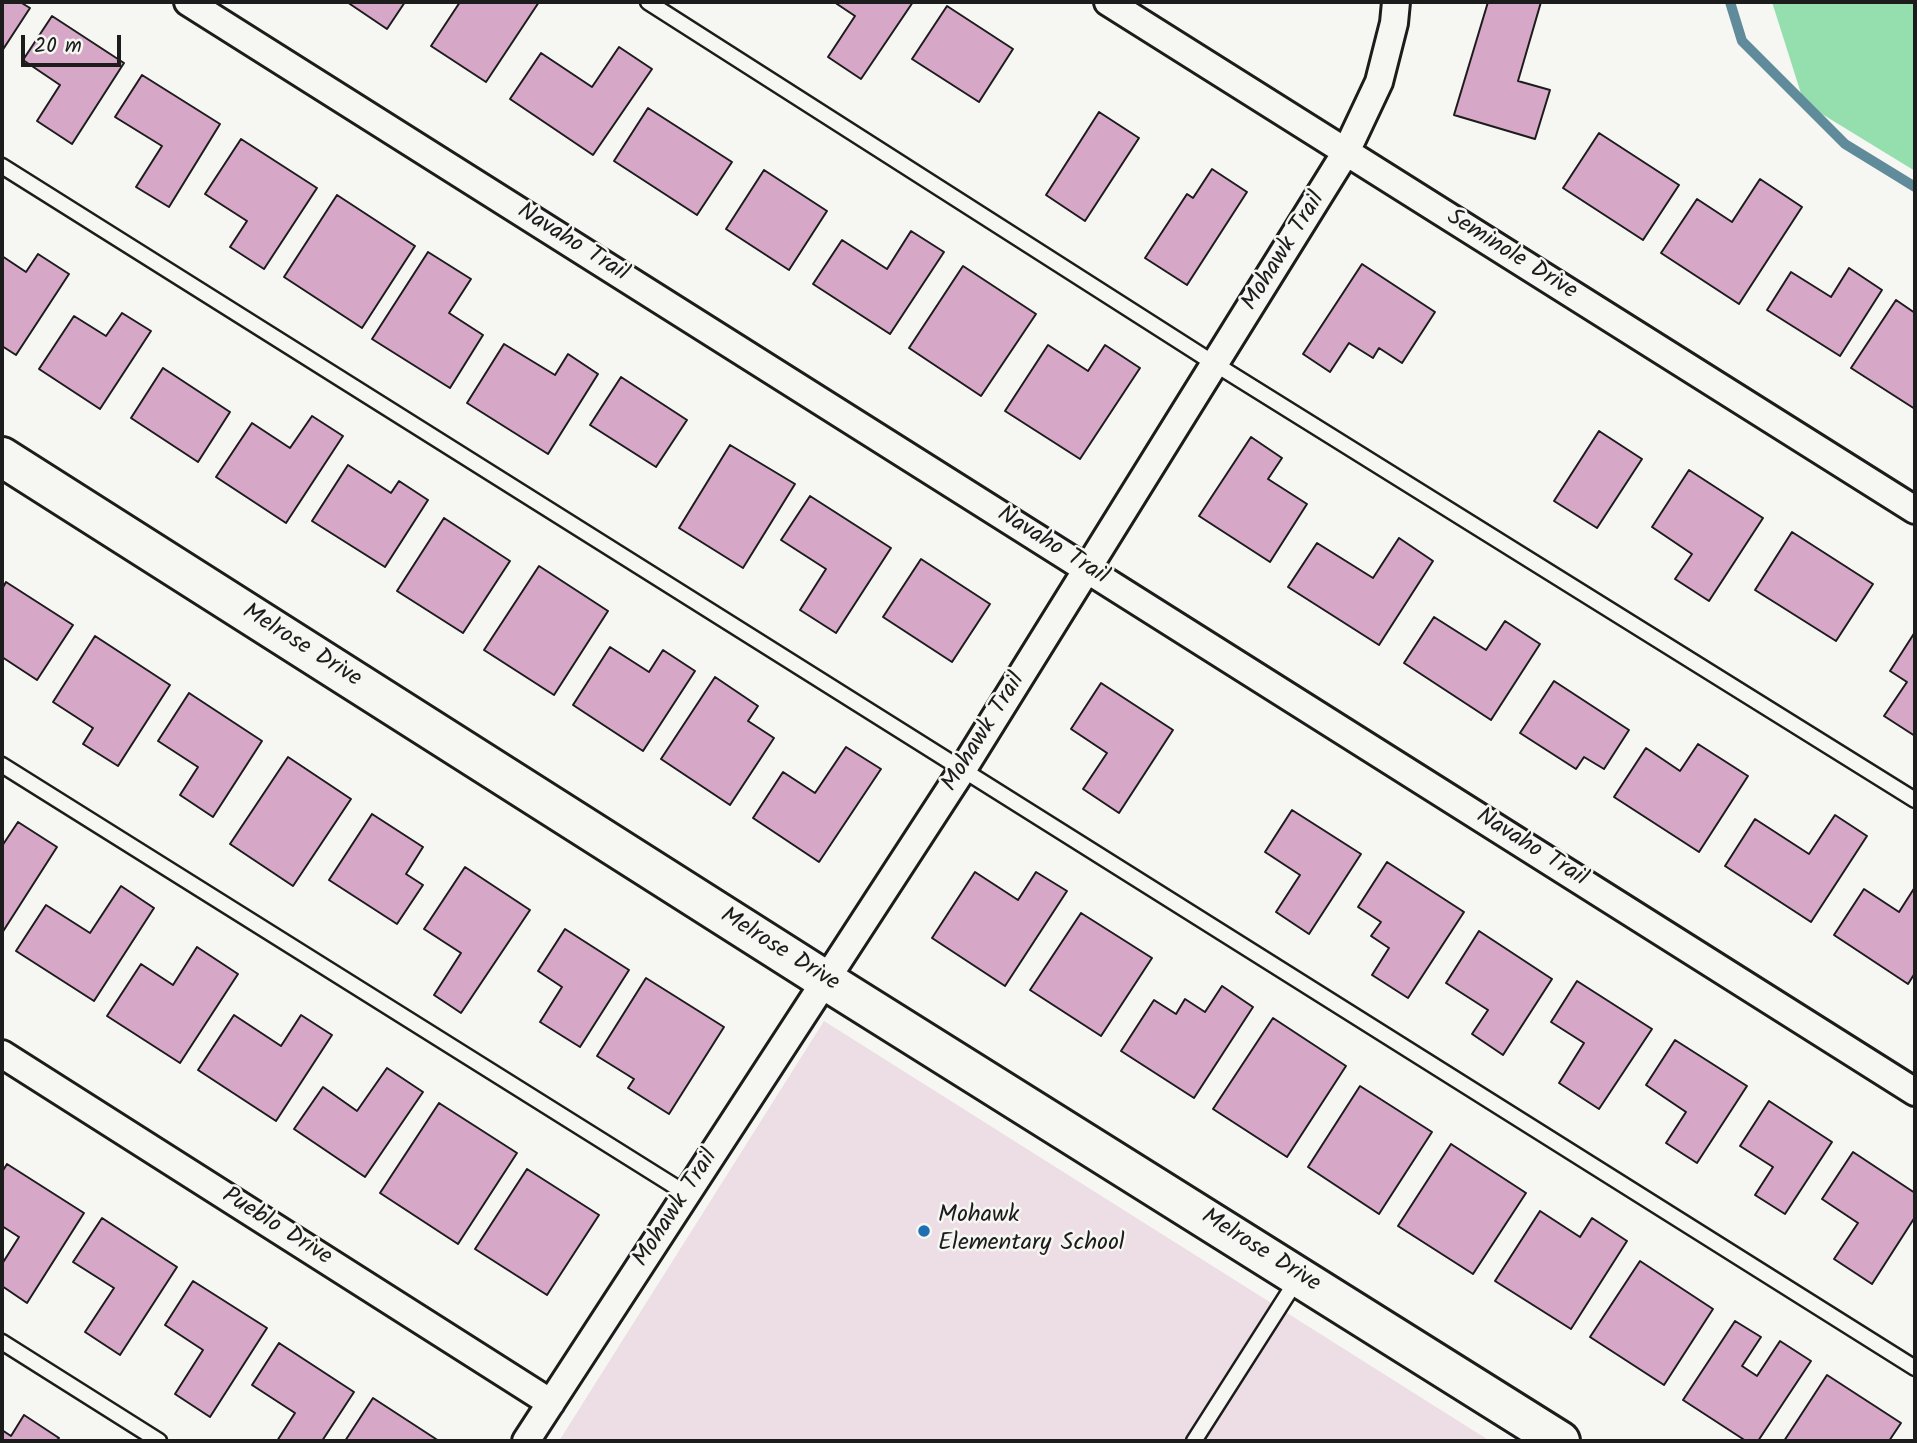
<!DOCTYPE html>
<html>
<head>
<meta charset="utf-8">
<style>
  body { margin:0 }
  #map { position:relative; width:1917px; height:1443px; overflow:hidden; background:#f6f6f2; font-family:Kalam,sans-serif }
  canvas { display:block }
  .frame { position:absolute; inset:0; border:4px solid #1c1c1c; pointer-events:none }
  .scale { position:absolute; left:21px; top:35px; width:100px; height:32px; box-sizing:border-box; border:4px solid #1c1c1c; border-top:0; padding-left:9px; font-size:21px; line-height:24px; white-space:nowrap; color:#1c1c1c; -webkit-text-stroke:5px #f6f6f2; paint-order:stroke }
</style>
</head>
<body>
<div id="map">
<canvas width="1917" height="1443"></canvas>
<div class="frame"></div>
<div class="scale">20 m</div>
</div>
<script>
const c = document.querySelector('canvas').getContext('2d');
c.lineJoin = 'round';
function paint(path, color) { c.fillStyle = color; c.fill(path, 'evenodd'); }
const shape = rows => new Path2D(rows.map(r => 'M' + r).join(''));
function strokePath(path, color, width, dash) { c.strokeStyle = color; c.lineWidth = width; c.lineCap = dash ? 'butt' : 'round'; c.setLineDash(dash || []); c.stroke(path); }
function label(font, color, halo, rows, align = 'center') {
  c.font = font + ' Kalam,sans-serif'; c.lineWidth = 5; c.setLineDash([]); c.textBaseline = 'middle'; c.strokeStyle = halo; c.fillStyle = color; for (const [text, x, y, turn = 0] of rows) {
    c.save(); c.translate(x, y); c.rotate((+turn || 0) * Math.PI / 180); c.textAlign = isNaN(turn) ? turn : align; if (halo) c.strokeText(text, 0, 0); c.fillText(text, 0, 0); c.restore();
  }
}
const built = shape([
  [824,1021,1490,1441,559,1441]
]);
const green = shape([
  [1772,2,1915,2,1915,171,1804,103]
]);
const stream = shape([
  [1730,2,1742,41,1845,144,1915,187]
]);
const building = shape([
  [2,2,20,2,30,8,2,51,2,2],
  [347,2,405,2,387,29,347,2],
  [460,2,539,2,486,82,431,46,460,2],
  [834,2,913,2,861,79,828,57,855,16,834,2],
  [1488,2,1541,2,1518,81,1550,90,1535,139,1454,115,1488,2],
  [947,6,1013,49,979,102,912,59,947,6],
  [52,16,124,63,72,144,37,121,60,85,23,60,52,16],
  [619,47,652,69,593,155,510,99,541,53,592,87,619,47],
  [142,75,220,124,169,207,136,187,162,146,115,117,142,75],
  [648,108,732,162,697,215,614,161,648,108],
  [1099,112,1139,138,1085,221,1046,195,1099,112],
  [1599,133,1679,185,1643,240,1563,188,1599,133],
  [241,139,317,188,264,269,230,247,247,221,205,194,241,139],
  [1212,169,1247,192,1187,285,1145,258,1187,194,1193,198,1212,169],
  [764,170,827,211,789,270,726,229,764,170],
  [1760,179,1802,207,1739,304,1661,253,1697,199,1732,222,1760,179],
  [337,195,415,246,362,328,284,277,337,195],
  [911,231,944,252,890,334,813,284,842,240,887,269,911,231],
  [428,252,471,279,449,313,483,335,450,388,372,339,428,252],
  [38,254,69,274,16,355,2,346,2,256,26,272,38,254],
  [1362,264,1435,312,1402,363,1379,348,1373,358,1349,343,1330,372,1303,354,1362,264],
  [963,266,1036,314,981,396,909,348,963,266],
  [1849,268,1882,290,1840,356,1767,310,1791,272,1831,297,1849,268],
  [1896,300,1915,313,1915,409,1851,368,1896,300],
  [122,313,151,331,100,409,39,369,74,316,106,336,122,313],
  [504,344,555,375,568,354,598,374,548,454,467,403,504,344],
  [1048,345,1088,371,1105,345,1140,368,1080,459,1005,411,1048,345],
  [163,368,230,412,198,462,131,418,163,368],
  [621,377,687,420,656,467,590,425,621,377],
  [312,416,343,436,286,523,216,477,252,423,290,448,312,416],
  [1599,431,1642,459,1597,528,1554,501,1599,431],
  [1251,437,1282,458,1268,479,1307,504,1270,562,1199,516,1251,437],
  [730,445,795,484,743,568,679,528,730,445],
  [348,465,391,493,399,481,428,500,385,567,312,521,348,465],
  [1689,470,1763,518,1709,601,1675,579,1692,554,1652,527,1689,470],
  [810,496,891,548,836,633,800,610,826,569,781,540,810,496],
  [444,518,510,561,463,633,397,591,444,518],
  [1792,532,1873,584,1836,641,1755,590,1792,532],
  [1399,538,1433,561,1379,645,1288,587,1317,543,1373,578,1399,538],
  [921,559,990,604,952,662,883,617,921,559],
  [539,566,608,611,554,695,484,650,539,566],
  [6,582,73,625,37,680,2,657,2,589,6,582],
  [1434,617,1486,650,1505,621,1540,644,1491,720,1404,663,1434,617],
  [1915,632,1915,736,1884,716,1907,682,1890,671,1915,632],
  [95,636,170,685,118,766,83,744,93,728,53,702,95,636],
  [610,647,649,672,663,650,695,671,643,751,573,705,610,647],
  [715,677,758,706,748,721,774,738,730,805,661,759,715,677],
  [1554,681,1629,730,1604,769,1584,757,1576,769,1520,733,1554,681],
  [1101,683,1173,730,1119,813,1083,789,1107,753,1071,729,1101,683],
  [189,693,262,741,213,817,180,795,198,767,158,741,189,693],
  [1698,744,1748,776,1699,852,1614,797,1646,748,1680,771,1698,744],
  [846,747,881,769,819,862,753,818,783,772,815,793,846,747],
  [288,757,351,799,293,886,230,844,288,757],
  [1292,810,1361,854,1309,934,1276,912,1300,875,1265,852,1292,810],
  [372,814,423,847,406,874,423,885,397,924,329,880,372,814],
  [1835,815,1867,836,1811,922,1725,866,1755,819,1809,854,1835,815],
  [18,822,57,847,2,933,2,846,18,822],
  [1387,862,1464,912,1408,998,1372,975,1389,948,1371,936,1381,922,1358,907,1387,862],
  [465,867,530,910,461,1013,434,995,461,953,424,929,465,867],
  [975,872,1018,900,1036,872,1067,891,1005,986,932,938,975,872],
  [121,886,154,908,94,1001,16,951,46,905,90,933,121,886],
  [1915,887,1915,973,1908,984,1834,935,1864,889,1899,912,1915,887],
  [1081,913,1152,958,1101,1036,1030,990,1081,913],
  [565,929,629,970,580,1047,540,1022,562,987,538,971,565,929],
  [1479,931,1552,979,1503,1055,1472,1034,1488,1010,1446,983,1479,931],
  [197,947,238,974,180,1063,107,1016,141,964,173,985,197,947],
  [646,978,724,1027,669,1114,628,1088,634,1079,597,1056,646,978],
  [1577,981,1652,1029,1599,1109,1559,1083,1584,1043,1551,1022,1577,981],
  [1222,986,1253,1007,1194,1098,1121,1051,1154,1000,1176,1014,1185,999,1205,1012,1222,986],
  [234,1015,281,1046,301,1015,332,1035,276,1121,198,1070,234,1015],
  [1273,1018,1346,1066,1287,1157,1213,1109,1273,1018],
  [1675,1040,1747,1086,1697,1163,1666,1143,1686,1112,1646,1085,1675,1040],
  [387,1068,423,1092,365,1177,294,1129,323,1087,357,1111,387,1068],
  [1360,1086,1432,1132,1379,1214,1308,1167,1360,1086],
  [1769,1101,1832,1142,1785,1214,1755,1195,1773,1167,1740,1146,1769,1101],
  [439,1103,517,1153,458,1244,380,1193,439,1103],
  [1451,1144,1526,1193,1473,1274,1398,1226,1451,1144],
  [1853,1152,1915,1193,1915,1217,1872,1284,1834,1259,1858,1223,1822,1199,1853,1152],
  [7,1164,84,1213,27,1303,2,1286,2,1264,19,1237,2,1226,2,1172,7,1164],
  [527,1169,599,1215,547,1295,475,1249,527,1169],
  [1540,1211,1580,1237,1592,1218,1627,1241,1571,1329,1495,1281,1540,1211],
  [102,1218,177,1267,120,1355,85,1332,114,1288,73,1262,102,1218],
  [1640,1261,1713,1309,1664,1385,1590,1337,1640,1261],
  [193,1281,267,1328,210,1417,175,1394,203,1350,165,1325,193,1281],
  [1735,1321,1761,1337,1742,1366,1757,1376,1780,1341,1811,1361,1758,1441,1746,1441,1683,1400,1735,1321],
  [279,1343,354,1392,322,1441,277,1441,295,1413,252,1385,279,1343],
  [1827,1375,1901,1423,1889,1441,1784,1441,1827,1375],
  [373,1398,439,1441,345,1441,373,1398],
  [24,1415,59,1438,56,1441,2,1441,2,1430,11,1436,24,1415]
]);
const lane = shape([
  [648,2,1215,364,1915,800],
  [2,166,1915,1368],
  [2,765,687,1194],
  [2,1342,159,1441],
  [1194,1441,1298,1278]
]);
const street = shape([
  [188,2,1915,1092],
  [1108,2,1915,510],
  [2,1054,551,1403],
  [526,1441,963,769,1346,152,1379,82,1394,23,1396,2]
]);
const secondary = shape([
  [2,457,825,980,1560,1441]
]);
const markers = [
  [924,1231,7,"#1f6fb2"]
];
const streetNames = [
  ["Navaho Trail",572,244,32],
  ["Mohawk Trail",1285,252,-58],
  ["Seminole Drive",1511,256,32],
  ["Navaho Trail",1052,547,32],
  ["Melrose Drive",301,647,32],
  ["Mohawk Trail",985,733,-58],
  ["Navaho Trail",1531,849,32],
  ["Melrose Drive",779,951,32],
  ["Mohawk Trail",677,1209,-57],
  ["Pueblo Drive",276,1228,32],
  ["Melrose Drive",1260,1252,32]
];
const poiNames = [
  ["Mohawk",938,1217],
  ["Elementary School",938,1245]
];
paint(built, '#eddee5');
paint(green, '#95dfae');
strokePath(stream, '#608b9b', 10);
paint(building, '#d7a7c7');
strokePath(building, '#1c1c1c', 2);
strokePath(lane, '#1c1c1c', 19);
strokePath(street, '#1c1c1c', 32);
strokePath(secondary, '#1c1c1c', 44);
strokePath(lane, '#f6f6f2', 14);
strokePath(street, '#f6f6f2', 26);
strokePath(secondary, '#f6f6f2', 38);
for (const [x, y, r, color] of markers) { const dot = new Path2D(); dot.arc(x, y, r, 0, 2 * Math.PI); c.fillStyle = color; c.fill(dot); strokePath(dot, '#f6f6f2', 2.5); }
label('24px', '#1c1c1c', '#f6f6f2', streetNames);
label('24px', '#1c1c1c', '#f6f6f2', poiNames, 'left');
</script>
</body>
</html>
